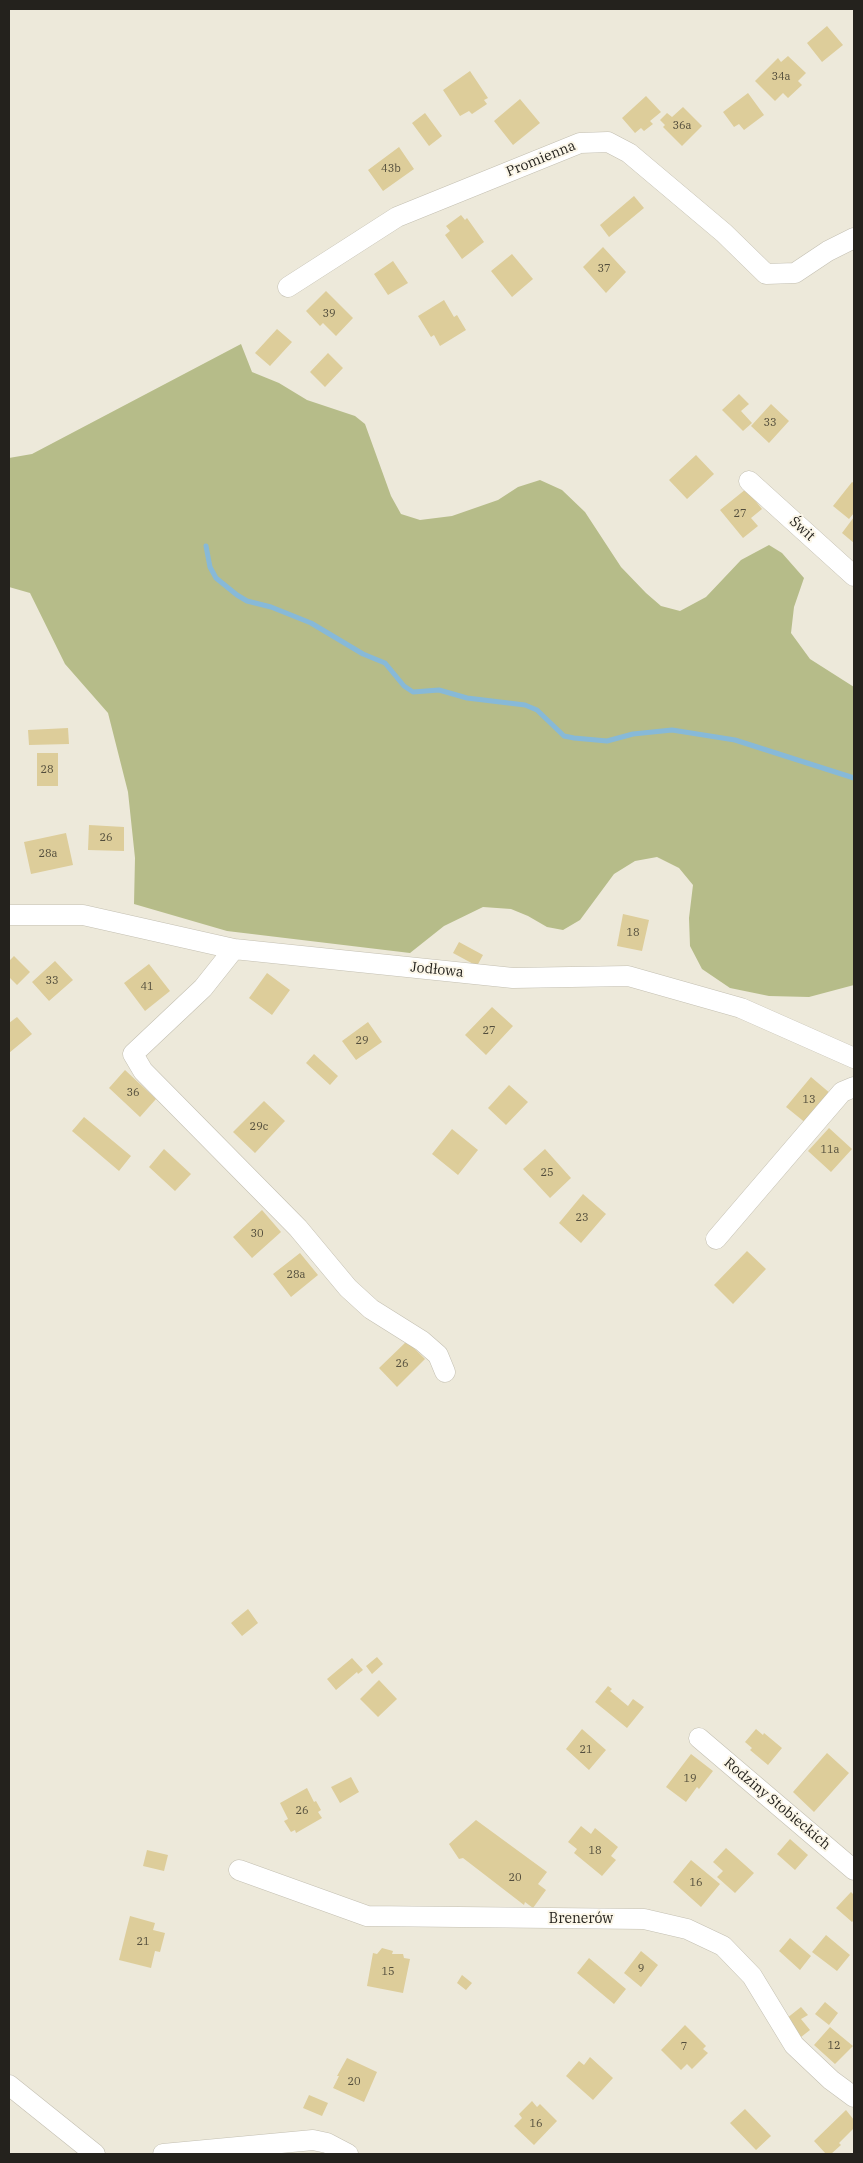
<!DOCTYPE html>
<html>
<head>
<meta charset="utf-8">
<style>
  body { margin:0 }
  #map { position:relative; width:863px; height:2163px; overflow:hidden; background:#ede9da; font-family:"IBM Plex Serif",serif }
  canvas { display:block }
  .frame { position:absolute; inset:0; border:10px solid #24221d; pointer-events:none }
</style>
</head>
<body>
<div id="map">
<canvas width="863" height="2163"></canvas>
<div class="frame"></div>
</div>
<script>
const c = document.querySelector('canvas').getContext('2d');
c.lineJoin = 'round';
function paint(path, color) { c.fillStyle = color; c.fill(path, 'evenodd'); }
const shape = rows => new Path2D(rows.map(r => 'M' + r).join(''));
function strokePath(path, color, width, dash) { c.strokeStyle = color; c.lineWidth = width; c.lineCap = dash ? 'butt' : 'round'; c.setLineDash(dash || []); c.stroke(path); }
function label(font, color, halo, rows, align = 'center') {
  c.font = font + ' "IBM Plex Serif",serif'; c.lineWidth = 4; c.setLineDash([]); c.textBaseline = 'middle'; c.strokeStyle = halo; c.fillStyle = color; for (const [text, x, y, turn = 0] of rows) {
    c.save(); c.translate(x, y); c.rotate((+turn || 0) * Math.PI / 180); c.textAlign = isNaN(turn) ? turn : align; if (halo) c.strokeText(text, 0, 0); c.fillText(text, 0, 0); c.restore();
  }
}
const forest = shape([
  [241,344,252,372,279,383,307,400,355,416,365,424,391,496,401,514,420,520,452,516,498,500,518,487,540,480,562,490,585,512,621,567,646,593,661,606,680,611,706,597,741,560,769,545,782,553,804,578,794,607,791,633,810,659,854,687,854,985,809,997,769,996,730,988,702,969,690,946,689,918,693,885,679,868,657,857,635,861,614,874,580,920,563,930,547,927,528,916,511,909,483,907,444,926,410,953,227,931,134,904,135,858,128,792,108,713,65,664,30,593,9,587,9,458,32,454]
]);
const stream = shape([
  [206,546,210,567,216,578,237,595,247,601,271,607,311,623,363,654,385,663,404,686,413,692,439,690,467,698,525,705,537,710,564,736,574,738,607,741,633,734,672,730,735,740,854,778]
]);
const building = shape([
  [827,26,843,45,822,62,807,43],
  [788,56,806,73,798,81,802,85,788,98,783,93,775,101,755,81,778,58,781,62],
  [470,71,488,98,484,100,487,104,472,114,469,111,460,116,443,90],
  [748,93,764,115,744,130,739,124,734,127,723,112],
  [646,96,661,112,650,121,653,124,644,131,641,128,635,133,622,118],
  [520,99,540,123,513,145,494,121],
  [683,107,702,126,682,146,663,127,665,125,660,120,667,113,672,117],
  [425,113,442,136,429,146,412,123],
  [399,147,414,169,383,191,368,170],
  [634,196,644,208,609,237,600,225],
  [461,215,465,220,467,218,484,242,462,259,445,235,450,231,446,226],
  [603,247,626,272,606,293,583,267],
  [512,254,533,279,512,297,491,271],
  [393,261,408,283,388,295,374,274],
  [326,291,353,318,336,336,323,323,320,326,306,311],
  [444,300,454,317,457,315,466,330,440,346,434,335,431,337,418,316],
  [277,329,292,342,270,366,255,353],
  [328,353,343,368,325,387,310,372],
  [739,394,749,404,741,411,752,423,743,431,722,410],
  [771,404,789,421,769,443,751,426],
  [696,455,714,474,687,499,669,480],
  [852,482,854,483,854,513,849,519,833,506],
  [746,489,762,509,751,518,758,526,743,538,720,510],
  [854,517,854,543,842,533],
  [68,728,69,744,29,745,28,730],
  [37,753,58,753,58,786,37,786],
  [89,825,124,827,124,851,88,850],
  [66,833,73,865,31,874,24,842],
  [623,914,649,920,642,951,617,946],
  [459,942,483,955,477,966,453,953],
  [14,956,30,972,17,985,9,977,9,961],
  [55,961,73,980,49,1001,32,982],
  [149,964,170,991,145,1011,124,983],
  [267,973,290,990,272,1015,249,998],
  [492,1007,513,1026,486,1055,465,1035],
  [17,1017,32,1034,9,1053,9,1023],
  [368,1022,382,1042,356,1060,342,1041],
  [314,1054,338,1076,330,1085,306,1063],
  [125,1070,156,1099,140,1117,109,1088],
  [811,1077,831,1094,807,1124,786,1107],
  [509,1085,528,1102,506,1125,488,1108],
  [264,1101,285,1121,255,1153,233,1132],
  [84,1117,131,1156,119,1171,72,1131],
  [829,1128,852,1149,831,1172,808,1151],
  [452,1129,478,1150,458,1175,432,1154],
  [164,1149,191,1174,175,1191,149,1167],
  [545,1149,571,1178,550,1198,523,1169],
  [583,1194,606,1214,581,1243,559,1223],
  [262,1210,281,1232,252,1258,233,1237],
  [747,1251,766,1269,733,1304,714,1285],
  [300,1253,318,1275,291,1297,273,1274],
  [407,1341,425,1359,397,1387,379,1368],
  [248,1609,258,1623,242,1636,231,1623],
  [377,1657,383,1664,372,1674,366,1666],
  [352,1658,363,1670,358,1674,357,1672,336,1690,327,1679],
  [379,1680,397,1699,378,1717,360,1699],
  [608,1686,612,1689,610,1691,628,1706,633,1699,644,1707,627,1728,595,1702],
  [582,1729,606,1750,589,1770,566,1749],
  [756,1729,763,1735,764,1733,782,1748,768,1765,750,1750,752,1748,745,1742],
  [827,1753,849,1773,814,1812,793,1792],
  [691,1754,713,1771,699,1789,697,1787,686,1802,666,1787],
  [351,1777,359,1792,340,1803,331,1787],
  [307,1788,314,1802,316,1801,321,1810,318,1812,322,1818,296,1833,295,1830,291,1832,284,1821,288,1819,280,1803],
  [476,1820,547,1872,538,1884,546,1890,533,1908,525,1902,524,1905,463,1858,459,1859,449,1844],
  [581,1826,591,1834,595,1828,618,1847,611,1856,616,1860,602,1876,574,1853,577,1849,568,1842],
  [790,1839,808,1855,795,1870,777,1854],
  [726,1848,754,1873,735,1893,717,1877,723,1871,713,1862],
  [147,1850,168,1855,164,1871,143,1866],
  [691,1860,720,1884,701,1907,673,1882],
  [851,1892,854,1895,854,1920,852,1922,836,1908],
  [130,1916,155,1923,153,1930,165,1933,160,1952,155,1951,151,1968,119,1960],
  [826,1935,850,1955,837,1971,812,1952],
  [790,1938,811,1956,800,1970,779,1951],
  [382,1948,393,1951,392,1954,403,1954,404,1958,410,1959,403,1993,367,1986,373,1953,377,1954],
  [641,1951,658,1965,641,1987,624,1973],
  [589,1958,626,1989,614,2004,577,1973],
  [462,1975,472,1983,466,1990,457,1983],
  [825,2002,838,2013,829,2025,815,2014],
  [801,2007,808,2015,801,2019,810,2030,796,2041,782,2022],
  [685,2025,706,2046,703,2049,708,2053,692,2069,687,2064,681,2070,661,2050],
  [830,2027,853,2046,835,2064,814,2045],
  [590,2057,613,2078,593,2100,566,2076,579,2061,584,2065],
  [347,2058,377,2072,364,2102,333,2088,339,2076,337,2076],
  [309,2095,328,2103,322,2116,303,2108],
  [532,2101,537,2107,540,2104,557,2121,534,2145,514,2126,522,2118,519,2114],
  [745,2109,771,2136,756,2150,730,2123],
  [846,2110,854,2120,854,2128,839,2143,841,2145,831,2154,826,2154,814,2141]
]);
const minor = shape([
  [288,287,397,217,580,143,608,142,629,153,724,233,766,274,795,273,828,251,854,238],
  [749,481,854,576],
  [9,915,83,915,234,949,513,978,628,976,741,1008,854,1058],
  [234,949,203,988,133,1054,143,1071,298,1228,348,1288,371,1309,422,1341,438,1355,445,1372],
  [716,1239,842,1092,854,1087],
  [699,1738,854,1870],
  [239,1870,367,1916,644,1919,687,1929,723,1946,752,1976,794,2045,831,2080,854,2097],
  [9,2085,95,2154],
  [163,2154,313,2140,327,2143,348,2154]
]);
const numberNames = [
  ["34a",781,77],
  ["36a",682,126],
  ["43b",391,169],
  ["37",604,269],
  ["39",329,314],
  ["33",770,423],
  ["27",740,514],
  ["28",47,770],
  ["26",106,838],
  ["28a",48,854],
  ["18",633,933],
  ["33",52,981],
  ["41",147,987],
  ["27",489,1031],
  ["29",362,1041],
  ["36",133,1093],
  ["13",809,1100],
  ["29c",259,1127],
  ["11a",830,1150],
  ["25",547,1173],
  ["23",582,1218],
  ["30",257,1234],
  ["28a",296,1275],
  ["26",402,1364],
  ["21",586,1750],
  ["19",690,1779],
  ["26",302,1811],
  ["18",595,1851],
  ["20",515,1878],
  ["16",696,1883],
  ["21",143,1942],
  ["9",641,1969],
  ["15",388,1972],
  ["12",834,2046],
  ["7",684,2047],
  ["20",354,2082],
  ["16",536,2124]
];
const streetNames = [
  ["Promienna",541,159,-22],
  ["Świt",802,529,42],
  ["Jodłowa",437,970,6],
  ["Rodziny Stobieckich",777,1804,40],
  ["Brenerów",581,1919]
];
paint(forest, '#b6bc89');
strokePath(stream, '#87b9d8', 5);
paint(building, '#ddcd9a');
strokePath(minor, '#c3bfb1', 21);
strokePath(minor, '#fff', 20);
label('11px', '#524d3c', null, numberNames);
label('14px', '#24221d', '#fbf6e8', streetNames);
</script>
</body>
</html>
